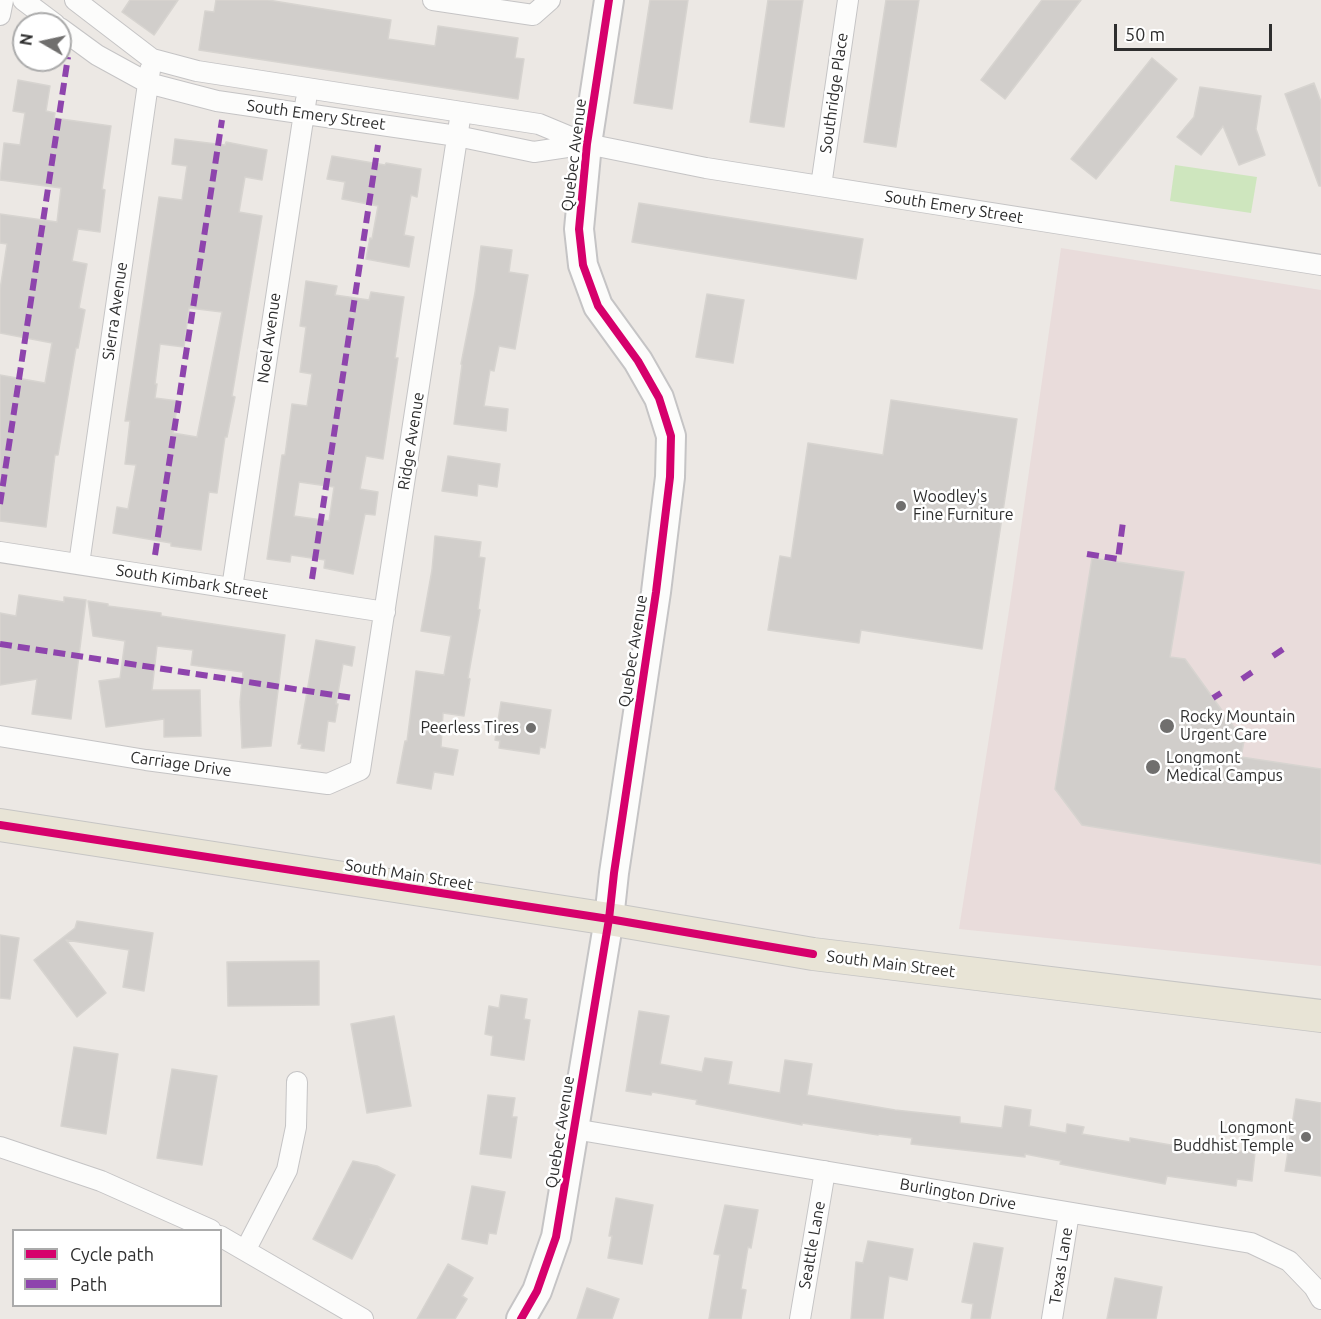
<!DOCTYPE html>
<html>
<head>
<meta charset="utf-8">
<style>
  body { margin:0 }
  #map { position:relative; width:1321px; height:1319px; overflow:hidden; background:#ece8e4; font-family:Ubuntu,sans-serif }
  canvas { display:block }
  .legend { position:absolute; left:12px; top:1229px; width:210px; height:78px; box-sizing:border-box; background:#fff; border:2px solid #ababab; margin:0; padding:8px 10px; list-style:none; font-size:18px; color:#2e2e2e }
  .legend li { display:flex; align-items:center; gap:12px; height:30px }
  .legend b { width:30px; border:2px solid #ababab }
  .north { position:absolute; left:12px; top:12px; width:60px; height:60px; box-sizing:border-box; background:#fff; border:2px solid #ababab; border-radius:50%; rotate:279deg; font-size:16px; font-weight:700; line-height:24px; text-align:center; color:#2e2e2e }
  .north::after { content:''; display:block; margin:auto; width:21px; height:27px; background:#706f6e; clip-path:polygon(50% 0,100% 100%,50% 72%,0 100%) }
  .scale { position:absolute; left:1114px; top:24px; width:158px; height:27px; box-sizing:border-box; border:3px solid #2e2e2e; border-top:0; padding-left:8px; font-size:18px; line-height:21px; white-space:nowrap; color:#2e2e2e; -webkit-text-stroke:4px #fff; paint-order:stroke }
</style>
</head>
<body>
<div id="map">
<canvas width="1321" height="1319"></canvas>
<ul class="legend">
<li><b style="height:8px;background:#d6006c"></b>Cycle path</li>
<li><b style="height:8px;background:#8e44ad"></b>Path</li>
</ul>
<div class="north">N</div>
<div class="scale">50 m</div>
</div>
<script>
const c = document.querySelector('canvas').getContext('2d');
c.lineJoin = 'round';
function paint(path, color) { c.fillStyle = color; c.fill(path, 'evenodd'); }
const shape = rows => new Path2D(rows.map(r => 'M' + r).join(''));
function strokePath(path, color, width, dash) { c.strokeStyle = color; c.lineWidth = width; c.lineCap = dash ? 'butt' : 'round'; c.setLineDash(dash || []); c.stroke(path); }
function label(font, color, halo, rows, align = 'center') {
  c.font = font + ' Ubuntu,sans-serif'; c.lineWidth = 5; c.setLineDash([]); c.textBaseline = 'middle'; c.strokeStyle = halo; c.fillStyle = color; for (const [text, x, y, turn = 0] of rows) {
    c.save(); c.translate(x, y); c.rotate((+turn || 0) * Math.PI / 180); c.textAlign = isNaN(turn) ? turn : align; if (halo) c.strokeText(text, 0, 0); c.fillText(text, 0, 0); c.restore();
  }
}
const medical = shape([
  [1061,248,1321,290,1321,966,959,929,1010,604]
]);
const green = shape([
  [1175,165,1257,177,1251,213,1170,201]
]);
const building = shape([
  [130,0,178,0,154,35,122,12,130,0],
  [216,0,268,0,391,20,388,39,428,45,435,46,438,26,518,38,515,58,524,59,518,99,199,50,205,11,214,12,216,0],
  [650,0,688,0,672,109,634,103,650,0],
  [768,0,803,0,784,127,750,122,768,0],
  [886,0,919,0,896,147,864,142,886,0],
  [1042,0,1081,0,1005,99,981,80,1042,0],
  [1152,58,1177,79,1096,179,1071,159,1152,58],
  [18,80,50,86,46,111,55,113,54,118,111,126,102,189,105,190,100,232,78,229,72,261,87,264,79,308,85,310,78,348,76,348,58,455,55,455,46,527,0,521,0,375,45,383,52,343,0,333,0,290,7,244,0,243,0,214,57,222,61,188,0,180,4,143,20,145,25,113,13,111,18,80],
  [1314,83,1321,102,1321,186,1319,186,1285,94,1314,83],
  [1200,87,1261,96,1256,129,1265,155,1239,165,1223,126,1201,155,1177,137,1194,117,1200,87],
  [175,139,225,145,226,142,267,150,262,180,245,177,239,212,262,216,232,396,235,397,227,437,225,437,217,493,209,492,201,550,171,546,171,543,113,533,117,507,128,509,136,465,125,464,130,421,125,421,159,197,182,200,187,166,172,164,175,139],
  [189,308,222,312,197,437,173,433,178,401,155,398,157,384,155,384,160,344,184,347,189,308],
  [332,156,385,165,386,163,421,169,417,197,411,195,404,235,414,237,409,267,366,259,370,238,372,239,378,206,342,199,345,182,327,179,332,156],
  [639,203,863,239,856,279,632,242,639,203],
  [481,246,512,250,509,272,528,275,515,349,499,346,494,371,490,370,484,406,508,409,506,431,454,424,462,365,461,364,475,293,481,246],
  [306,281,337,286,335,295,369,300,371,292,404,297,395,358,398,358,383,459,366,456,360,489,378,492,375,515,365,514,353,574,324,568,325,560,291,555,290,562,267,559,282,455,285,455,292,404,307,406,312,374,300,372,306,327,300,326,306,281],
  [299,482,334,487,329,521,294,516,299,482],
  [707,294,744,300,733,363,696,357,707,294],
  [891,400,1017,419,982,649,861,630,859,643,768,630,780,556,791,558,808,443,883,455,891,400],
  [448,456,500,464,497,487,478,484,477,496,442,491,448,456],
  [435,536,481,542,479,557,485,558,478,609,480,610,468,678,470,679,464,716,443,713,441,747,458,750,453,775,434,772,431,789,397,783,405,741,407,741,416,671,444,675,451,636,421,631,432,570,435,536],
  [1092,558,1184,572,1170,657,1185,659,1244,741,1241,757,1321,769,1321,864,1082,825,1055,789,1092,558],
  [19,595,64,602,64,597,86,600,71,719,32,714,37,679,0,685,0,613,16,616,19,595],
  [88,601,108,604,108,606,161,613,161,616,285,635,271,746,242,748,240,702,243,672,191,665,193,650,157,646,152,690,200,690,201,736,164,737,164,719,106,727,99,681,120,678,125,641,93,636,88,601],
  [316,640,355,647,352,666,343,664,336,704,338,704,335,722,328,721,324,751,301,748,302,744,298,744,316,640],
  [501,702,551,710,545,748,540,747,539,754,499,748,500,741,495,740,501,702],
  [77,921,153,933,144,991,123,987,129,950,66,940,106,993,77,1017,34,960,75,928,77,921],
  [0,935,19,938,10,999,0,998,0,935],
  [319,961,319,1005,228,1006,227,962,319,961],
  [501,995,527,999,524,1019,530,1020,524,1060,491,1055,493,1036,485,1034,489,1006,499,1008,501,995],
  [639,1011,669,1016,660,1064,702,1072,705,1058,732,1062,728,1084,780,1093,785,1060,812,1064,807,1095,895,1110,960,1117,960,1123,1002,1128,1005,1106,1031,1110,1029,1126,1066,1133,1067,1124,1084,1127,1082,1134,1130,1142,1130,1138,1206,1151,1207,1147,1255,1153,1252,1181,1237,1179,1236,1186,1167,1176,1165,1184,1060,1164,1061,1161,1025,1154,1025,1157,911,1144,912,1138,879,1134,878,1135,802,1123,802,1125,696,1104,697,1100,652,1092,651,1095,626,1091,639,1011],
  [394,1016,411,1106,367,1113,351,1024,394,1016],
  [74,1047,118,1054,106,1134,61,1126,74,1047],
  [172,1069,217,1076,202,1165,157,1158,172,1069],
  [488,1095,515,1098,512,1117,517,1117,511,1158,480,1154,488,1095],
  [1296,1099,1321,1103,1321,1176,1285,1171,1296,1099],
  [353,1161,377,1166,395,1175,372,1220,370,1219,372,1220,352,1259,313,1239,353,1161],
  [472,1186,505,1192,496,1234,489,1233,487,1244,462,1239,472,1186],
  [616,1198,653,1205,642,1264,608,1258,612,1236,609,1236,616,1198],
  [725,1205,758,1210,751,1248,748,1247,741,1289,746,1290,741,1319,709,1319,720,1255,714,1254,725,1205],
  [868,1241,913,1249,907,1280,889,1276,883,1319,851,1319,856,1262,863,1263,868,1241],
  [974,1243,1003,1248,990,1319,971,1319,973,1304,962,1302,974,1243],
  [448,1264,473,1278,462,1296,467,1299,455,1319,417,1319,448,1264],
  [1115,1278,1162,1287,1156,1319,1107,1319,1115,1278],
  [587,1288,619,1299,612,1319,577,1319,587,1288]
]);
const street = shape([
  [23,0,55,24],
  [75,0,152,59,197,71,539,124,587,144,706,168,1321,265],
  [433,0,533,15,550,0],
  [0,15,3,0],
  [60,28,97,55,148,83,217,101,457,136,534,152,587,144],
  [821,186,848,0],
  [0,552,385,612],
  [79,564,150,70],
  [232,588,306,100],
  [0,736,146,760,328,784,360,770,461,112],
  [574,1129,1251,1243,1289,1261,1314,1287,1321,1299],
  [0,1147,101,1181,211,1230],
  [220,1236,363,1319],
  [246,1249,287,1170,296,1127,297,1082],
  [800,1319,825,1171],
  [1052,1319,1069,1213]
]);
const secondary = shape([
  [521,1319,537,1291,556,1237,609,919,614,873,656,592,670,477,671,436,659,398,638,361,598,306,583,265,579,229,587,144,609,0]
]);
const primary = shape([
  [0,825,609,919,813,954,1321,1016]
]);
const quiet = shape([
  [0,504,68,57],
  [1087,554,1118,559,1123,522],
  [155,555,222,120],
  [312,579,378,145],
  [0,644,353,698],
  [1273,656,1288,646],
  [1242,679,1254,671],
  [1213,698,1221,693]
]);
const cycleway = shape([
  [0,825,609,919,813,954],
  [521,1319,537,1291,556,1237,609,919,614,873,656,592,670,477,671,436,659,398,638,361,598,306,583,265,579,229,587,144,609,0]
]);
const markers = [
  [901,506,6,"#706f6e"],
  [1167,726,8,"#706f6e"],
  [531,728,6,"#706f6e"],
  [1153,767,8,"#706f6e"],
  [1306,1137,6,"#706f6e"]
];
const streetNames = [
  ["Southridge Place",834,93,-82],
  ["South Emery Street",316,115,8],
  ["Quebec Avenue",574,155,-83],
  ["South Emery Street",954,207,9],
  ["Sierra Avenue",115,311,-82],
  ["Noel Avenue",269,338,-82],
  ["Ridge Avenue",411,441,-81],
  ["South Kimbark Street",192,582,9],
  ["Quebec Avenue",633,651,-81],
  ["Carriage Drive",181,764,8],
  ["South Main Street",409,875,9],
  ["South Main Street",891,964,7],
  ["Quebec Avenue",560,1132,-81],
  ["Burlington Drive",958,1194,10],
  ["Seattle Lane",812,1245,-80],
  ["Texas Lane",1061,1266,-81]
];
const poiNames = [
  ["Woodley's",913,497],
  ["Fine Furniture",913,515],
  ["Rocky Mountain",1180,717],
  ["Urgent Care",1180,735],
  ["Peerless Tires",519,728,"right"],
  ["Longmont",1166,758],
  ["Medical Campus",1166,776],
  ["Longmont",1294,1128,"right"],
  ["Buddhist Temple",1294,1146,"right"]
];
paint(medical, '#e9dcdb');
paint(green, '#cee6be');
paint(building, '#d1cecb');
strokePath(building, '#d7d4d0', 1.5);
strokePath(street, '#c5c4c5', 22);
strokePath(secondary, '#c5c4c5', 32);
strokePath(primary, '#c6c5c4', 34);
strokePath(street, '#fcfcfb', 20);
strokePath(secondary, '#fcfcfb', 28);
strokePath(primary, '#e8e4d6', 32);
strokePath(quiet, '#8e44ad', 6, [12, 6]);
strokePath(cycleway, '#d6006c', 8);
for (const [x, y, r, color] of markers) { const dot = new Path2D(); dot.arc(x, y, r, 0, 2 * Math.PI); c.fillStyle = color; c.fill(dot); strokePath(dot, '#fff', 2); }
label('16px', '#2e2e2e', '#fff', streetNames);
label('16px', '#2e2e2e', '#fff', poiNames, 'left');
</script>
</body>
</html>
